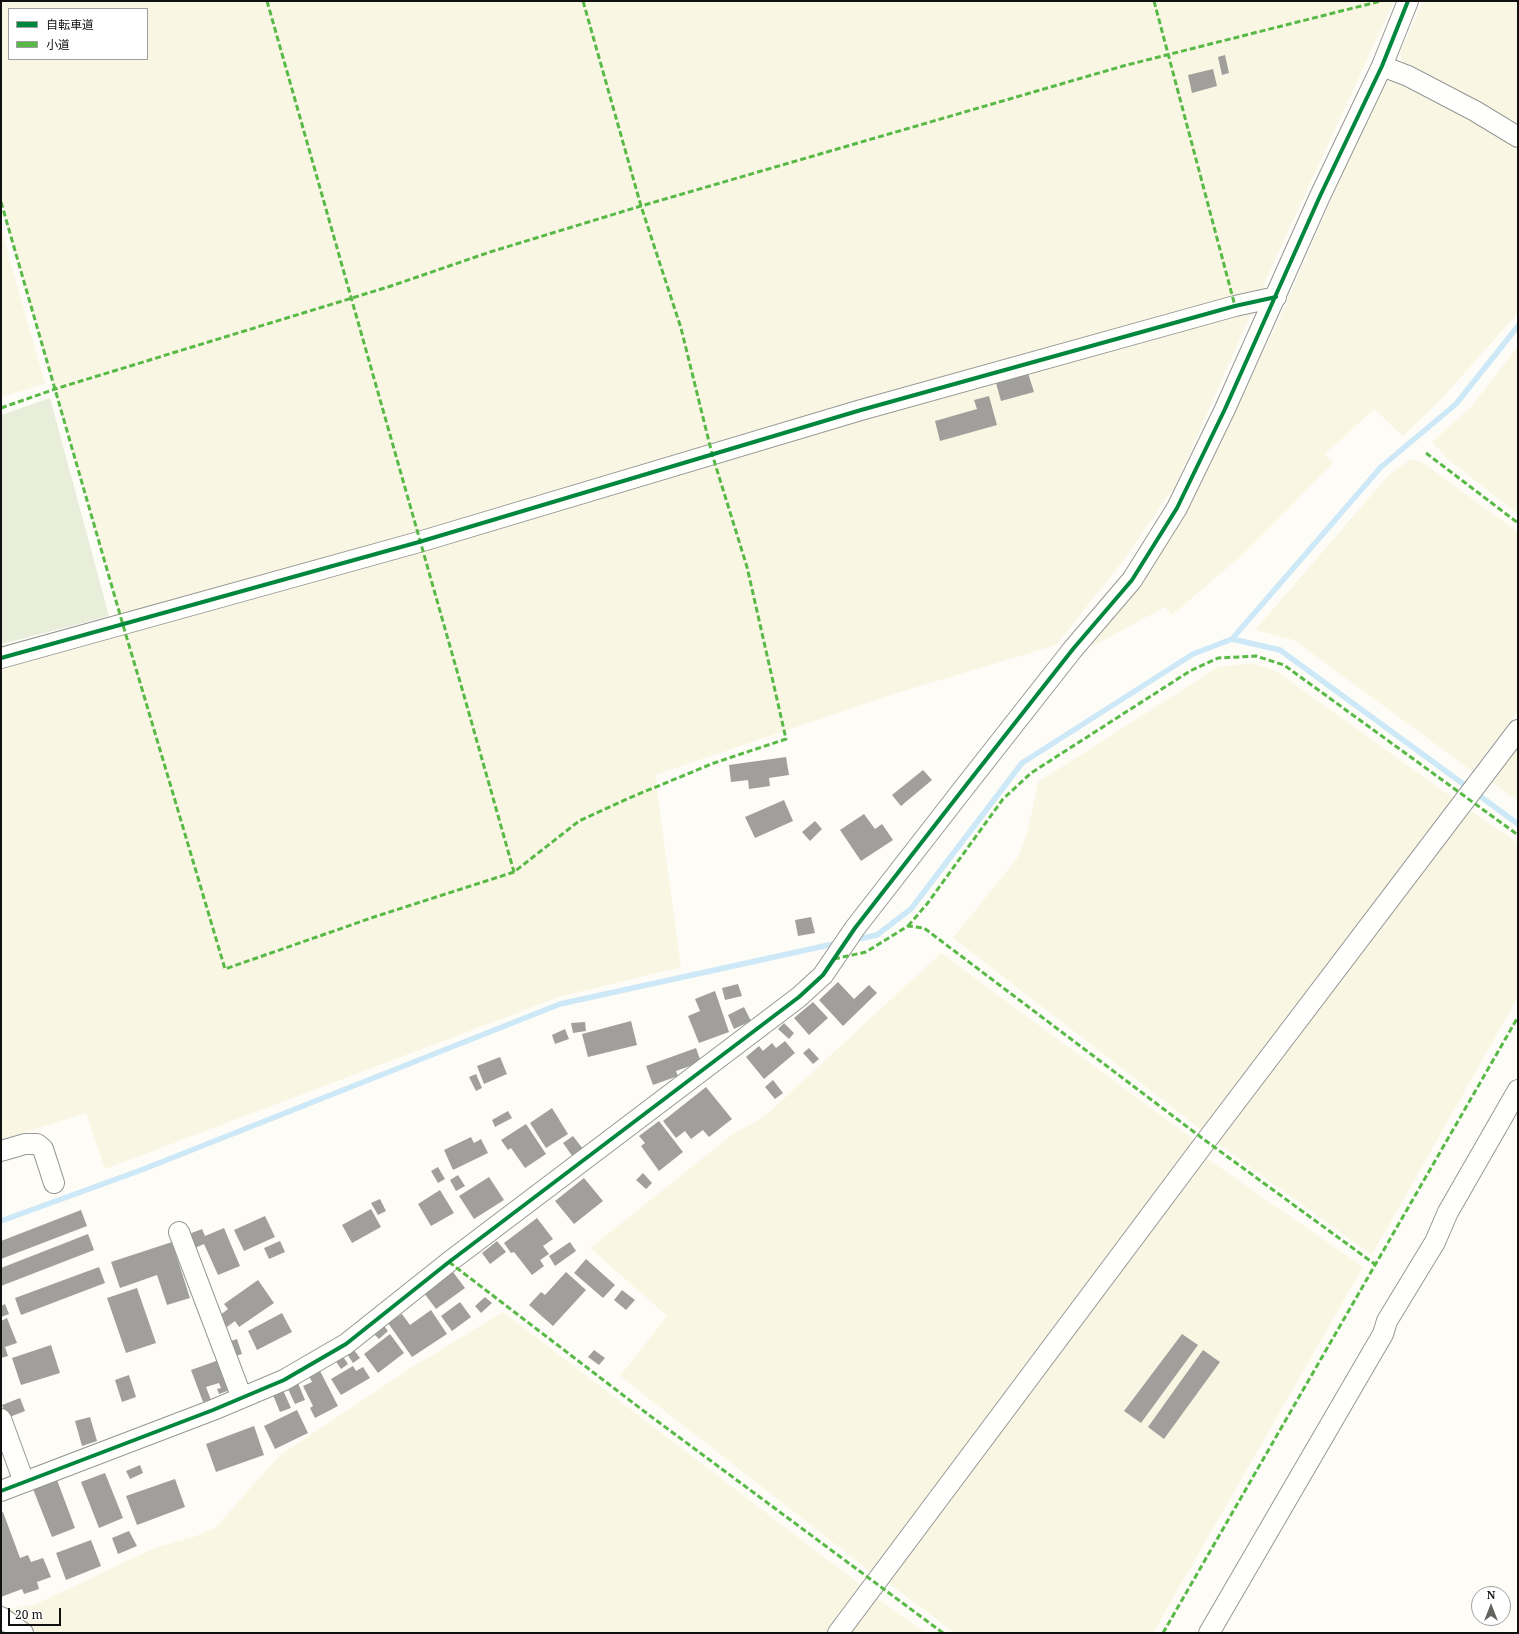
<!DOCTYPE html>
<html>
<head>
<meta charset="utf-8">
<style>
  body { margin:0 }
  #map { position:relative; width:1519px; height:1634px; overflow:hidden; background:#fdfcf7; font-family:"Noto Serif","Noto Sans JP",serif }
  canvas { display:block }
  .frame { position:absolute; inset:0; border:2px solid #111; pointer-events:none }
  .legend { position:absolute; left:8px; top:8px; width:140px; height:52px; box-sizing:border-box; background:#fff; border:1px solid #a0a0a0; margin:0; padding:5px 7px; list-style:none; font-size:12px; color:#111 }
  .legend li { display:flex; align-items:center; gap:8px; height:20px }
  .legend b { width:20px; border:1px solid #a0a0a0 }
  .north { position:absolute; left:1471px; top:1586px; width:40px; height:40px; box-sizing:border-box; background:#fff; border:1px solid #a0a0a0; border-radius:50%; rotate:0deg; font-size:11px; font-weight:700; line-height:16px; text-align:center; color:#111 }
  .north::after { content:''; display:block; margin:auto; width:14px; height:18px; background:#646362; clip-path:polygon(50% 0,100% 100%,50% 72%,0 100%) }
  .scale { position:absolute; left:8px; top:1608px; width:53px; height:18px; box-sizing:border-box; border:2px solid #111; border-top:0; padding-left:5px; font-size:12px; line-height:14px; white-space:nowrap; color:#111; -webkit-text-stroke:3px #fff; paint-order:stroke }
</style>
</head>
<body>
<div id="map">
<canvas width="1519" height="1634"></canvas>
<div class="frame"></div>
<ul class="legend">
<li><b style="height:5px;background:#00873e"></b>自転車道</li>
<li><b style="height:5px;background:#58b947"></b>小道</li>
</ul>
<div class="north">N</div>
<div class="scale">20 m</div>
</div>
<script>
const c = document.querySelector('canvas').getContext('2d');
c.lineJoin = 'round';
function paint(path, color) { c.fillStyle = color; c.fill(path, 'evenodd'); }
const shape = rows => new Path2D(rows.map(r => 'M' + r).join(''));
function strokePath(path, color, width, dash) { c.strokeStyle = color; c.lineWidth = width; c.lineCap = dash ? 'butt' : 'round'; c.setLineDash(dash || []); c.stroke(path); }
const farmland = shape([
  [1,1,1394,1,1269,273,1176,484,1123,561,1056,645,894,694,655,775,681,967,562,996,105,1169,86,1113,1,1140,1,659,123,625,1,201],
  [9,9,147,9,147,59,9,59],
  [1423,1,1518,1,1518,123,1403,64,1400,52],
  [1393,79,1508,141,1518,150,1518,313,1443,397,1403,436,1374,409,1325,454,1333,463,1240,557,1172,615,1165,607,1089,648,1144,577,1190,505,1283,311,1380,87],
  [1,228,45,384,1,397],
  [1518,346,1518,514,1449,460,1432,442,1472,406],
  [1411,459,1423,463,1518,532,1518,712,1472,771,1294,640,1255,630,1388,476],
  [1252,663,1276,671,1456,800,1203,1131,953,938,1019,856,1028,830,1038,782,1218,667],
  [1518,747,1518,801,1491,782],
  [1467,808,1518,843,1518,997,1372,1255,1214,1141],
  [941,953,1197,1142,872,1573,620,1376,667,1316,590,1248,733,1134,765,1116],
  [1205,1157,1363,1267,1153,1633,955,1633,887,1582],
  [503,1312,862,1586,827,1633,37,1633,6,1610,36,1604,157,1547,194,1537,216,1527,279,1456,406,1371],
  [876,1597,926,1633,850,1633]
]);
const cemetery = shape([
  [50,398,109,616,2,644,1,415]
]);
const stream = shape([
  [1232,639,1381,467,1456,404,1518,326],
  [853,940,877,935,911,909,1022,763,1193,654,1232,639,1280,650,1518,824],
  [1,1221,144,1169,560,1004,838,943]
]);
const building = shape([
  [1225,55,1229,73,1222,75,1218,57],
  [1213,69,1217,86,1192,93,1188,75],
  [1028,373,1034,392,1001,401,996,383],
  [989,396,997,425,940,441,935,421,977,409,974,400],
  [786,757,789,775,769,778,770,786,749,789,748,780,731,782,729,765],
  [923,770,932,780,901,806,892,795],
  [784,800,793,821,755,838,745,817],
  [864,814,875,829,882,824,893,840,861,861,840,830],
  [815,821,822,829,810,841,802,832],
  [811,917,815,933,798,936,795,920],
  [838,982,854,999,869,985,877,993,843,1026,819,1000],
  [738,984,742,996,725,1000,722,988],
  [715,991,729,1032,699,1043,688,1016,700,1011,695,999],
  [813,1002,828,1018,809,1035,794,1018],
  [744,1007,751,1021,734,1029,728,1015],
  [631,1021,637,1045,588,1057,582,1034],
  [585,1022,586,1031,573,1033,571,1023],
  [784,1023,794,1033,789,1039,778,1029],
  [565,1029,569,1039,555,1044,552,1035],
  [785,1041,795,1053,764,1079,746,1057,759,1046,763,1051,772,1043,776,1048],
  [696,1048,701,1062,676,1071,678,1076,653,1085,646,1066],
  [809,1048,819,1059,813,1064,803,1053],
  [500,1057,507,1074,484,1084,477,1066],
  [476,1074,482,1088,476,1091,469,1077],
  [773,1080,783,1093,775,1099,765,1087],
  [706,1087,732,1119,709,1137,703,1130,691,1139,685,1131,676,1138,663,1121],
  [552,1108,568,1134,546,1148,530,1123],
  [508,1111,512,1118,495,1127,492,1120],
  [659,1121,683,1152,659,1171,641,1146,645,1143,639,1136],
  [526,1124,546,1154,525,1168,511,1148,508,1150,501,1140],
  [573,1136,583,1149,573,1157,563,1143],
  [471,1137,474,1143,481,1139,488,1153,453,1170,444,1150],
  [438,1167,445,1179,438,1183,431,1171],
  [643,1173,652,1183,646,1189,636,1180],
  [458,1175,465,1186,456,1191,450,1180],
  [489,1177,504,1200,474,1219,459,1196],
  [584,1178,603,1201,574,1224,555,1201],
  [440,1190,454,1213,431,1226,418,1204],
  [380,1199,386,1211,378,1215,371,1203],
  [371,1209,381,1227,352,1243,342,1225],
  [81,1210,87,1226,1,1259,1,1241],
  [265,1216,275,1237,244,1251,234,1230],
  [537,1218,553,1239,543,1246,549,1254,540,1260,544,1266,532,1275,514,1252,511,1253,504,1243],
  [224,1228,240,1266,218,1275,204,1244,195,1248,189,1234,202,1229,205,1236],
  [88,1234,94,1250,1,1286,1,1268],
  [280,1241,285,1252,269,1259,264,1248],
  [497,1241,506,1252,490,1264,482,1253],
  [172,1242,190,1298,167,1305,157,1275,120,1288,111,1262],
  [570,1242,576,1251,555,1266,549,1256],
  [586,1259,615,1285,603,1298,574,1273],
  [99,1267,105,1283,21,1315,15,1298],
  [453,1272,465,1288,436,1309,424,1293],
  [566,1272,586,1290,553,1326,529,1305,541,1292,545,1295],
  [258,1280,274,1303,239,1327,235,1321,227,1327,219,1316,228,1309,224,1304],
  [137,1288,156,1343,126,1353,107,1298],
  [622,1290,635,1300,626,1310,614,1300],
  [485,1297,492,1303,481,1313,475,1306],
  [460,1302,471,1317,452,1331,441,1316],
  [5,1304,9,1314,1,1317,1,1306],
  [431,1310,447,1334,412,1357,388,1323,402,1314,410,1325],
  [282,1313,292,1332,257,1350,248,1331],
  [7,1318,17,1343,5,1347,8,1356,1,1358,1,1321],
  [384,1326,388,1331,379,1339,374,1334],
  [390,1334,404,1353,378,1373,364,1354],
  [1182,1334,1198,1345,1141,1423,1124,1411],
  [237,1339,242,1354,232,1357,228,1342],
  [51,1345,60,1373,21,1385,12,1358],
  [354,1350,360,1358,353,1363,347,1354],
  [594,1350,605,1358,599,1365,588,1357],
  [1203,1350,1220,1362,1164,1439,1148,1427],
  [342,1355,348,1364,341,1369,335,1360],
  [219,1360,230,1390,219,1394,217,1389,221,1388,219,1383,206,1387,211,1400,203,1402,191,1370],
  [353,1366,356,1371,363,1367,370,1378,341,1395,331,1379],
  [319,1369,338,1406,315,1418,310,1408,313,1406,303,1386,312,1382,308,1374],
  [129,1375,136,1397,122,1402,115,1380],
  [298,1383,305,1400,295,1404,287,1387],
  [283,1390,291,1408,280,1412,273,1395],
  [20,1398,25,1411,7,1418,2,1405],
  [297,1410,308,1433,275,1449,264,1426],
  [90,1417,97,1441,82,1446,75,1421],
  [254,1426,264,1455,216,1472,206,1444],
  [140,1465,143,1473,130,1479,126,1471],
  [105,1473,123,1518,99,1528,81,1482],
  [175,1479,185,1507,137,1525,126,1496],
  [57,1480,75,1528,52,1537,33,1489],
  [3,1512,20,1558,28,1555,31,1562,43,1558,51,1577,37,1582,39,1589,24,1594,22,1589,1,1597,1,1513],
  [129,1531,137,1546,118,1554,112,1538],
  [91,1540,101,1566,66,1580,56,1553]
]);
const street = shape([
  [1382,66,1408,76,1475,111,1518,137],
  [1,658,419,542,861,410,1235,306,1276,297],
  [1,1151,25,1144,37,1144,43,1149,54,1183],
  [179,1232,242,1398],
  [1,1419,24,1482],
  [1,1491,213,1410,284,1380,346,1344,449,1262,799,997,823,975,855,928,967,784,1073,649,1132,580,1177,508,1225,409,1320,196,1382,66,1408,1],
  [1,1617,23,1633],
  [838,1633,1206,1141,1518,730],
  [1209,1633,1383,1334,1387,1321,1435,1242,1448,1212,1518,1090]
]);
const quiet = shape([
  [267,1,514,872],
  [1154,1,1235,306],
  [1,202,123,625,225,969,374,917,514,872,579,821,629,798,714,763,786,739,747,567,712,454,681,328,641,206,583,1],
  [1,408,55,389,388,287,490,252,641,206,1123,66,1381,1],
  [1426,453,1518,523],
  [908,926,927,904,1003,799,1031,773,1190,671,1218,658,1256,656,1284,665,1518,835],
  [834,959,866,952,908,926,924,928,1206,1141,1376,1265],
  [449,1262,649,1415,943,1633],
  [1163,1633,1518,1017]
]);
const cycleway = shape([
  [1,658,419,542,861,410,1235,306,1276,297],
  [1,1491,213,1410,284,1380,346,1344,449,1262,799,997,823,975,855,928,967,784,1073,649,1132,580,1177,508,1225,409,1320,196,1382,66,1408,1]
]);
paint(farmland, '#f9f7e4');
paint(cemetery, '#e9eedb');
strokePath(stream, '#cde8f7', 5.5);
paint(building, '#a19f9c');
strokePath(street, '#979795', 22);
strokePath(street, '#fffffe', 20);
strokePath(quiet, '#58b947', 3, [6, 3]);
strokePath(cycleway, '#00873e', 4);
</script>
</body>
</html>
